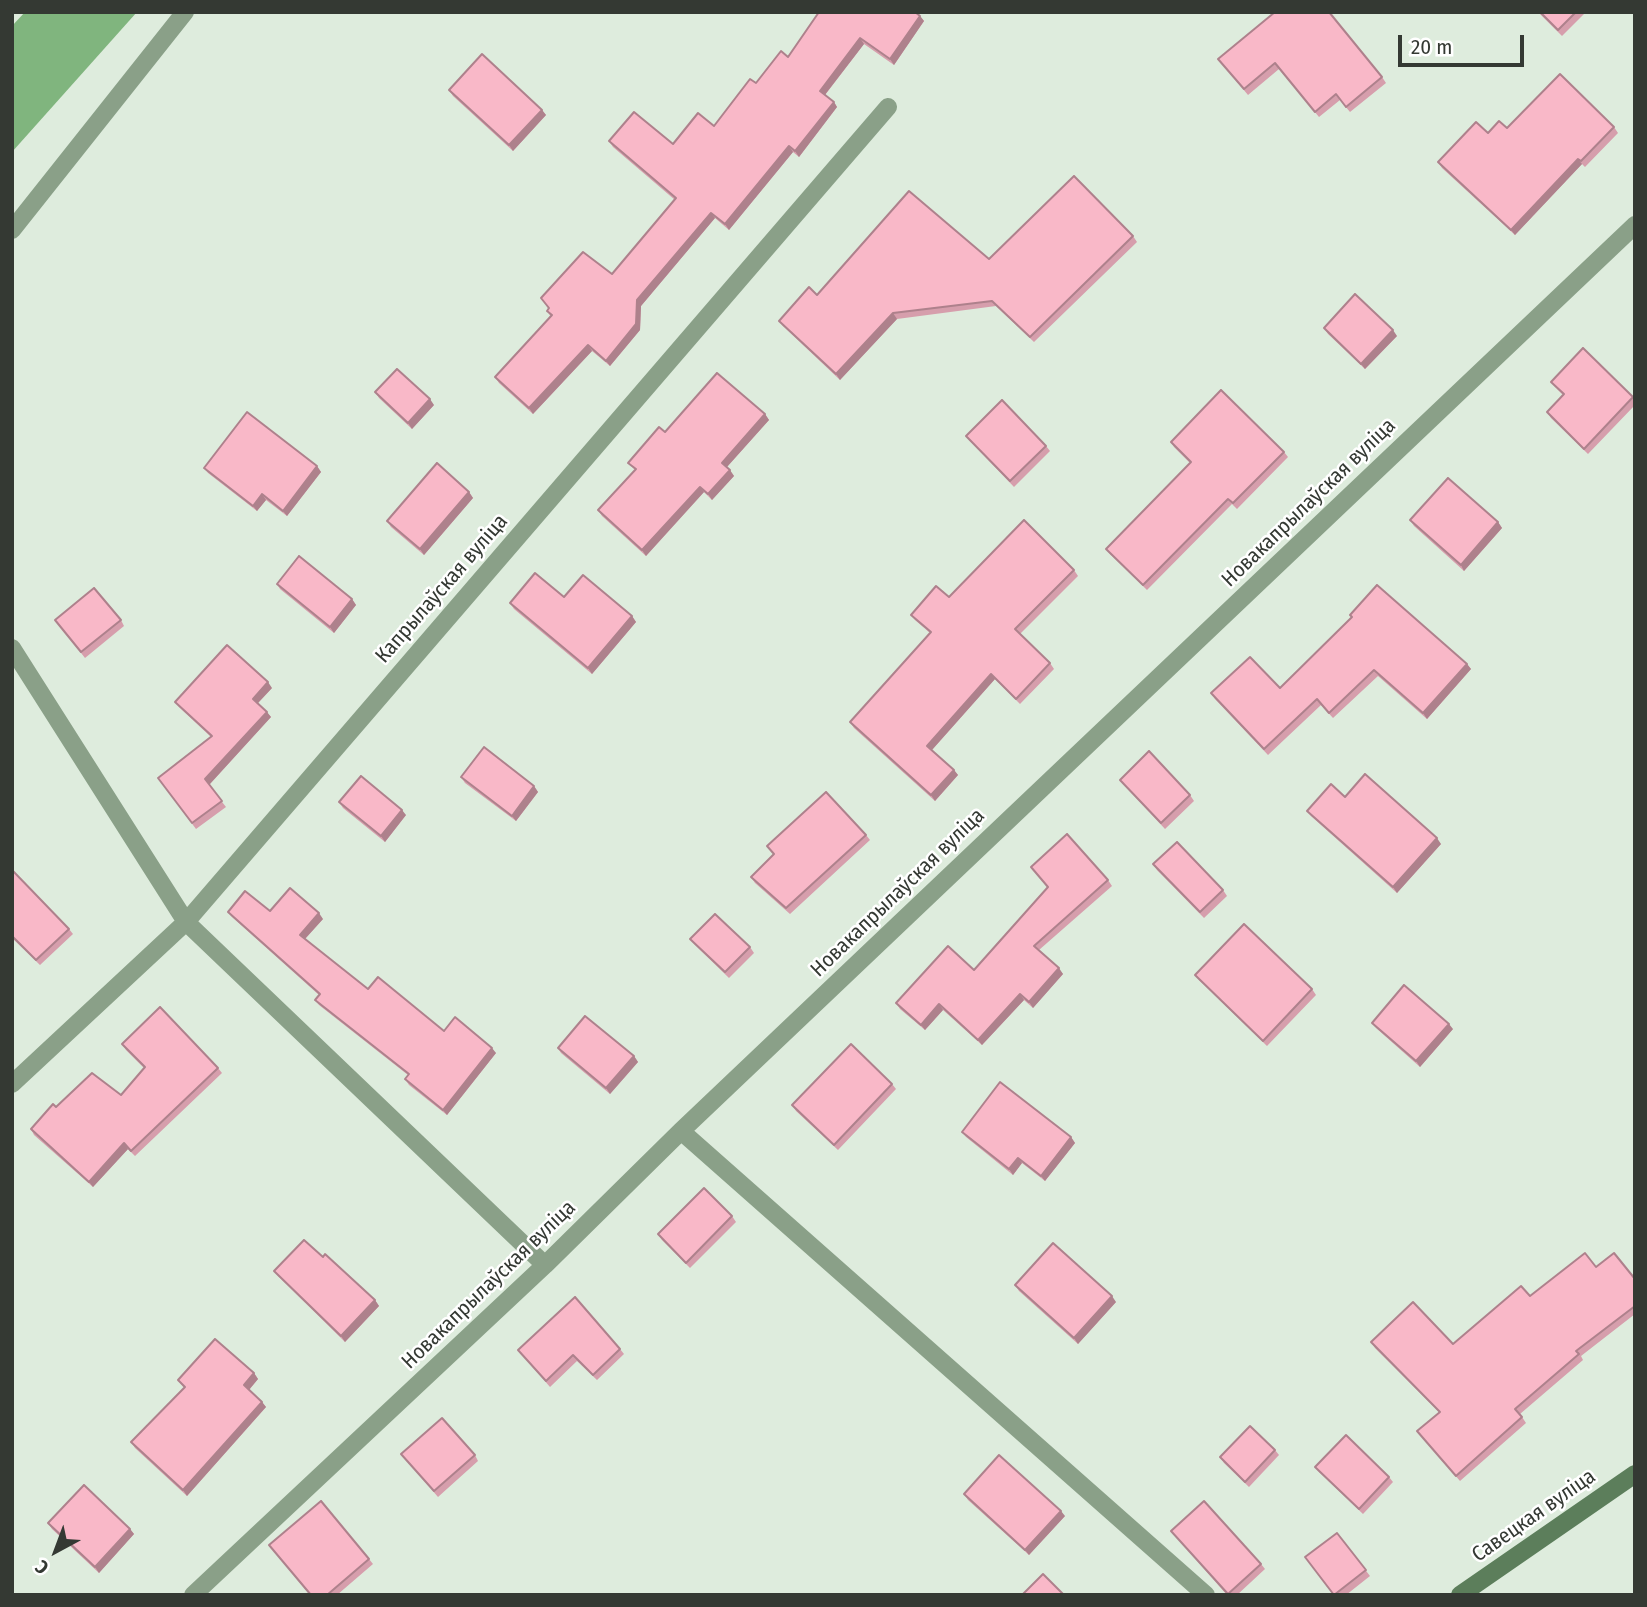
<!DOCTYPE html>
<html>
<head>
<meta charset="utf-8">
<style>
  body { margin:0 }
  #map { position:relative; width:1647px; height:1607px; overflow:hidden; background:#deecdd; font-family:"Fira Sans Condensed",sans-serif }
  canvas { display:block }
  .frame { position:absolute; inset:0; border:14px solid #343933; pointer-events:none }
  .north { position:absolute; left:21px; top:1516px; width:70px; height:70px; -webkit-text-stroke:5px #fff; paint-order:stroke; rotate:221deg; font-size:19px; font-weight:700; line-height:28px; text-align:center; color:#343933 }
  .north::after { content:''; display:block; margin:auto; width:24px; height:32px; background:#343933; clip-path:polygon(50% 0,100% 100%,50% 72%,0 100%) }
  .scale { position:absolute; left:1398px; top:35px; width:126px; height:32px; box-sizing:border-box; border:4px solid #343933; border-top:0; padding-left:9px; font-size:21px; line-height:24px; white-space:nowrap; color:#343933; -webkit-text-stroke:5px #fff; paint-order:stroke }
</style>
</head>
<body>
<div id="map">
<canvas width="1647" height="1607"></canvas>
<div class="frame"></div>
<div class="north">С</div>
<div class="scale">20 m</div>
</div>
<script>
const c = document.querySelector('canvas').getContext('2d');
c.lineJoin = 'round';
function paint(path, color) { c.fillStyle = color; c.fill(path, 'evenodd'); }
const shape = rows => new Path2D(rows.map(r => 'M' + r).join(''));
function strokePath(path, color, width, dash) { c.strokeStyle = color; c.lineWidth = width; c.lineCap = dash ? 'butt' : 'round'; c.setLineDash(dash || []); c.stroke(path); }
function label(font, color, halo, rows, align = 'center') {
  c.font = font + ' "Fira Sans Condensed",sans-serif'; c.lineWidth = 5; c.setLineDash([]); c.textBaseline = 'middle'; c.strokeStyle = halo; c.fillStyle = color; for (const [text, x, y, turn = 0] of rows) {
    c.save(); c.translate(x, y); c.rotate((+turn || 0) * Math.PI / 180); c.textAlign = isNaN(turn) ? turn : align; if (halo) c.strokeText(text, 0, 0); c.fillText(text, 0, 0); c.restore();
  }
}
const forest = shape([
  [25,12,137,12,12,152,12,26]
]);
const minor = shape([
  [12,230,185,12],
  [12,648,186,922,545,1265],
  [12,1084,186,922,888,107],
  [681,1131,1206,1595],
  [193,1595,545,1265,681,1131,1635,225]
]);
const secondary = shape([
  [1460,1595,1635,1474]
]);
const wall = shape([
  [1275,12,1382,77,1386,83,1350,112,1340,100,1319,117,1279,69,1248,95,1218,59],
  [1538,12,1586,12,1562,36],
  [920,16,924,21,894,65,864,44,825,95,834,102,837,107,799,157,793,152,729,230,715,218,641,306,640,330,610,366,592,351,533,414,499,383,495,377,551,317,547,311,548,308,541,298,612,274,675,200,613,147,609,141,673,144,714,126,756,83,788,57],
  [449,90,542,110,546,115,513,151,453,96],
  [1614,127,1618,133,1585,167,1582,164,1515,235,1442,168,1438,162,1488,133,1507,128],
  [1133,236,1137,242,1034,342,996,306,897,319,840,380,783,326,779,321,817,295,989,259],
  [1324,328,1397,336,1365,369,1328,334],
  [1551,382,1633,397,1635,399,1635,405,1588,454,1551,418,1547,412,1563,395,1555,387],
  [375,392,434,405,412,429,379,398],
  [765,414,769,420,727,467,734,476,712,500,704,492,646,556,602,516,598,510,635,470,628,463,665,432],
  [966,436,1046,446,1050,451,1014,487,970,441],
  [1171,442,1284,452,1288,457,1237,509,1232,504,1147,590,1110,554,1106,549,1190,463,1174,447],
  [317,466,321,472,287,516,266,500,257,511,208,473,204,468],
  [469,492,473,498,424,555,391,527,387,521],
  [1410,520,1498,522,1502,528,1464,571,1414,526],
  [1074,570,1078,576,1020,634,1050,663,1054,669,1020,704,995,679,932,750,954,770,958,775,935,801,854,728,850,722,930,633,915,620,911,615,949,597],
  [277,584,352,599,356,605,334,633,280,589],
  [564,597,632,616,636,622,592,674,514,609,510,603],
  [1350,615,1467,664,1471,669,1427,719,1378,676,1333,718,1321,705,1268,755,1215,699,1211,693,1280,688,1352,618],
  [121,620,124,626,85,658,59,625],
  [272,688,258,703,271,717,209,785,226,807,196,829,158,778,211,737,179,707,175,702],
  [461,777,534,786,538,792,516,821,465,783],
  [1120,780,1190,795,1194,801,1165,829,1124,785],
  [1345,797,1441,844,1397,893,1311,816,1307,811],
  [339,802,406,815,385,842,343,808],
  [866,835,870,840,790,914,755,883,751,877,774,854,767,846],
  [1153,864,1223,890,1227,896,1204,918,1157,870],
  [1031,867,1108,880,1112,886,1039,950,1063,974,1033,1008,1024,1000,982,1045,943,1010,925,1030,900,1009,896,1003,974,970,1048,888],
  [12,871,69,929,73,934,40,965,12,938],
  [270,911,323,919,305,939,368,989,444,1031,496,1053,447,1115,409,1085,405,1079,408,1075,319,1005,315,1000,319,995,232,917,228,912],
  [690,939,750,947,754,953,729,978,694,944],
  [1195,975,1312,989,1316,995,1267,1046,1199,980],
  [1372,1023,1453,1029,1420,1067,1376,1028],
  [122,1044,218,1068,222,1073,135,1156,128,1149,93,1187,34,1135,31,1129,56,1107,121,1095,144,1068,126,1050],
  [558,1048,634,1056,638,1062,610,1094,561,1053],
  [892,1084,896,1089,838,1150,796,1111,792,1105],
  [962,1132,1071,1137,1075,1143,1045,1181,1022,1163,1013,1175,966,1137],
  [732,1216,736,1222,690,1268,662,1240,658,1234],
  [1596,1267,1635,1279,1635,1314,1581,1356,1583,1360,1520,1414,1526,1423,1460,1481,1417,1431,1439,1412,1375,1348,1371,1342,1453,1344,1530,1296],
  [274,1271,375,1300,379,1306,345,1342,278,1276],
  [1015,1285,1116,1302,1078,1344,1019,1291],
  [620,1349,624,1354,597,1380,577,1361,550,1387,518,1350],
  [254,1373,258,1379,249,1390,262,1402,266,1407,187,1496,135,1448,131,1442,184,1388,178,1380],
  [1275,1450,1279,1455,1249,1487,1224,1463,1220,1457],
  [401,1454,475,1455,478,1461,438,1497],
  [1315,1467,1389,1477,1393,1482,1363,1514,1319,1472],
  [964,1494,1065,1516,1029,1555,968,1500],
  [48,1523,130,1529,134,1534,99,1573,52,1529],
  [1171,1531,1261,1564,1265,1569,1237,1595,1227,1595],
  [1337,1533,1370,1576,1346,1595,1334,1595],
  [269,1545,369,1559,373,1564,337,1595,310,1595]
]);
const shadedWall = shape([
  [920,16,924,21,894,65,890,59],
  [860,38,864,44,824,96,820,91],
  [834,102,837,107,799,157,795,151],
  [542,110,546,115,513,151,509,145],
  [789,146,793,152,729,230,725,224],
  [1578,159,1582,164,1515,235,1511,230],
  [711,213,715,218,641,306,640,330,610,366,606,361,637,300],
  [893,313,897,319,840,380,836,374],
  [1393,330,1397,336,1365,369,1361,364],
  [588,345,592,351,533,414,529,408],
  [430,399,434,405,412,429,408,423],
  [765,414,769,420,726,468,722,463],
  [317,466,321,472,287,516,283,511],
  [730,470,734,476,712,500,708,494],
  [700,487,704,492,646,556,642,550],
  [469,492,473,498,424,555,420,549],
  [262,494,266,500,257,511,253,506],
  [1498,522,1502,528,1464,571,1461,565],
  [352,599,356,605,334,633,330,627],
  [632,616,636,622,592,674,588,668],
  [1467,664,1471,669,1427,719,1423,713],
  [991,674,995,679,931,751,927,746],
  [268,682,272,688,257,704,253,699],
  [267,712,271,717,209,785,205,779],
  [954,770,958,775,935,801,931,795],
  [534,786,538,792,516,821,512,816],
  [402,810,406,815,385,842,381,836],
  [1437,838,1441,844,1397,893,1393,887],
  [319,913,323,919,304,940,300,935],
  [1059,968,1063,974,1033,1008,1029,1002],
  [1020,994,1024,1000,982,1045,978,1040],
  [939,1004,943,1010,925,1030,921,1025],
  [1449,1024,1453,1029,1420,1067,1416,1061],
  [492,1048,496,1053,447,1115,443,1110],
  [634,1056,638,1062,610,1094,606,1088],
  [1071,1137,1075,1143,1045,1181,1041,1176],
  [124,1143,128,1149,93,1187,89,1182],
  [1018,1158,1022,1163,1013,1175,1009,1169],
  [1112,1296,1116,1302,1078,1344,1074,1338],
  [375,1300,379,1306,345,1342,341,1336],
  [254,1373,258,1379,248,1391,244,1385],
  [262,1402,266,1407,187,1496,183,1490],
  [1061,1511,1065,1516,1029,1555,1025,1550],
  [130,1529,134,1534,99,1573,95,1567]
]);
const building = shape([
  [819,12,915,12,920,16,890,59,860,38,820,91,834,102,795,151,789,146,725,224,711,213,637,300,636,324,606,361,588,345,529,408,495,377,552,315,547,311,549,308,541,298,583,252,612,274,676,198,609,141,634,112,673,144,698,113,714,126,750,79,756,83,781,51,788,57,819,12],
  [1275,12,1329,12,1382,77,1346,107,1336,94,1315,112,1275,63,1244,89,1218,59,1275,12],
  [1540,12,1576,12,1558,30,1540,12],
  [482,54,542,110,509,145,449,90,482,54],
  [1560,74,1614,127,1581,161,1578,159,1511,230,1438,162,1476,122,1488,133,1499,121,1507,128,1560,74],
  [1074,176,1133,236,1030,337,992,301,893,313,836,374,779,321,809,287,817,295,909,191,989,259,1074,176],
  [1355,294,1393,330,1361,364,1324,328,1355,294],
  [1583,348,1633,397,1584,449,1547,412,1564,394,1551,382,1583,348],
  [397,369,430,399,408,423,375,392,397,369],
  [717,373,765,414,722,463,730,470,708,494,700,487,642,550,598,510,636,469,628,463,659,427,665,432,717,373],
  [1221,390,1284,452,1233,503,1228,499,1143,585,1106,549,1191,462,1171,442,1221,390],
  [1002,400,1046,446,1010,481,966,436,1002,400],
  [247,412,317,466,283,511,262,494,253,506,204,468,247,412],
  [437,463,469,492,420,549,387,521,437,463],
  [1448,478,1498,522,1461,565,1410,520,1448,478],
  [1024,520,1074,570,1015,629,1050,663,1016,699,991,674,927,746,954,770,931,795,850,722,931,632,911,615,936,586,949,597,1024,520],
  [299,556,352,599,330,627,277,584,299,556],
  [535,573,564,597,583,575,632,616,588,668,510,603,535,573],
  [1377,585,1467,664,1423,713,1374,670,1329,713,1317,699,1264,749,1211,693,1250,657,1280,688,1352,617,1350,615,1377,585],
  [94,588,121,620,81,652,55,620,94,588],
  [227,645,268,682,253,699,267,712,205,779,222,801,192,823,158,778,212,736,175,702,227,645],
  [484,747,534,786,512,816,461,777,484,747],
  [1149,751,1190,795,1161,823,1120,780,1149,751],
  [1365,774,1437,838,1393,887,1307,811,1331,784,1345,797,1365,774],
  [361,776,402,810,381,836,339,802,361,776],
  [826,792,866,835,786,908,751,877,774,854,767,846,826,792],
  [1067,834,1108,880,1034,946,1059,968,1029,1002,1020,994,978,1040,939,1004,921,1025,896,1003,948,946,974,970,1048,887,1031,867,1067,834],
  [1177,842,1223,890,1200,912,1153,864,1177,842],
  [12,871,13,871,69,929,36,960,12,936,12,871],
  [290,888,319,913,300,935,368,989,378,977,444,1031,455,1017,492,1048,443,1110,405,1079,409,1074,315,1000,320,994,228,912,245,891,270,911,290,888],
  [715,914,750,947,725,972,690,939,715,914],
  [1244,924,1312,989,1263,1041,1195,975,1244,924],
  [1404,985,1449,1024,1416,1061,1372,1023,1404,985],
  [160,1007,218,1068,131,1151,124,1143,89,1182,31,1129,53,1104,56,1107,92,1073,121,1095,145,1067,122,1044,160,1007],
  [585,1016,634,1056,606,1088,558,1048,585,1016],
  [851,1044,892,1084,834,1145,792,1105,851,1044],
  [1000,1082,1071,1137,1041,1176,1018,1158,1009,1169,962,1132,1000,1082],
  [704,1188,732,1216,686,1263,658,1234,704,1188],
  [304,1240,323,1257,325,1254,375,1300,341,1336,274,1271,304,1240],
  [1053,1243,1112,1296,1074,1338,1015,1285,1053,1243],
  [1585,1253,1596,1267,1614,1253,1635,1279,1635,1306,1576,1351,1579,1354,1515,1409,1522,1417,1456,1476,1417,1431,1440,1412,1371,1342,1413,1302,1453,1344,1521,1286,1530,1296,1585,1253],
  [575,1297,620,1349,593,1375,573,1355,546,1381,518,1350,575,1297],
  [215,1339,254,1373,244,1385,262,1402,183,1490,131,1442,185,1387,178,1380,215,1339],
  [442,1418,475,1455,434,1491,401,1454,442,1418],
  [1250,1426,1275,1450,1245,1482,1220,1457,1250,1426],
  [1346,1435,1389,1477,1359,1509,1315,1467,1346,1435],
  [999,1455,1061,1511,1025,1550,964,1494,999,1455],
  [84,1485,130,1529,95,1567,48,1523,84,1485],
  [321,1501,369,1559,327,1595,311,1595,269,1545,321,1501],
  [1204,1501,1261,1564,1228,1594,1171,1531,1204,1501],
  [1337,1533,1366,1570,1334,1595,1305,1557,1337,1533],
  [1043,1574,1064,1595,1022,1595,1043,1574]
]);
const streetNames = [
  ["Новакапрылаўская вуліца",1309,503,-44],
  ["Капрылаўская вуліца",442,589,-49],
  ["Новакапрылаўская вуліца",898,893,-44],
  ["Новакапрылаўская вуліца",489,1285,-44],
  ["Савецкая вуліца",1534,1516,-35]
];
paint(forest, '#80b57e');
strokePath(minor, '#8aa088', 18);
strokePath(secondary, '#5c7e5b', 18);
paint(wall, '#d69eac');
paint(shadedWall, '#ae818c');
paint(building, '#f9b8c8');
strokePath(building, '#ae818c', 2);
label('21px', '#343933', '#fff', streetNames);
</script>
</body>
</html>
